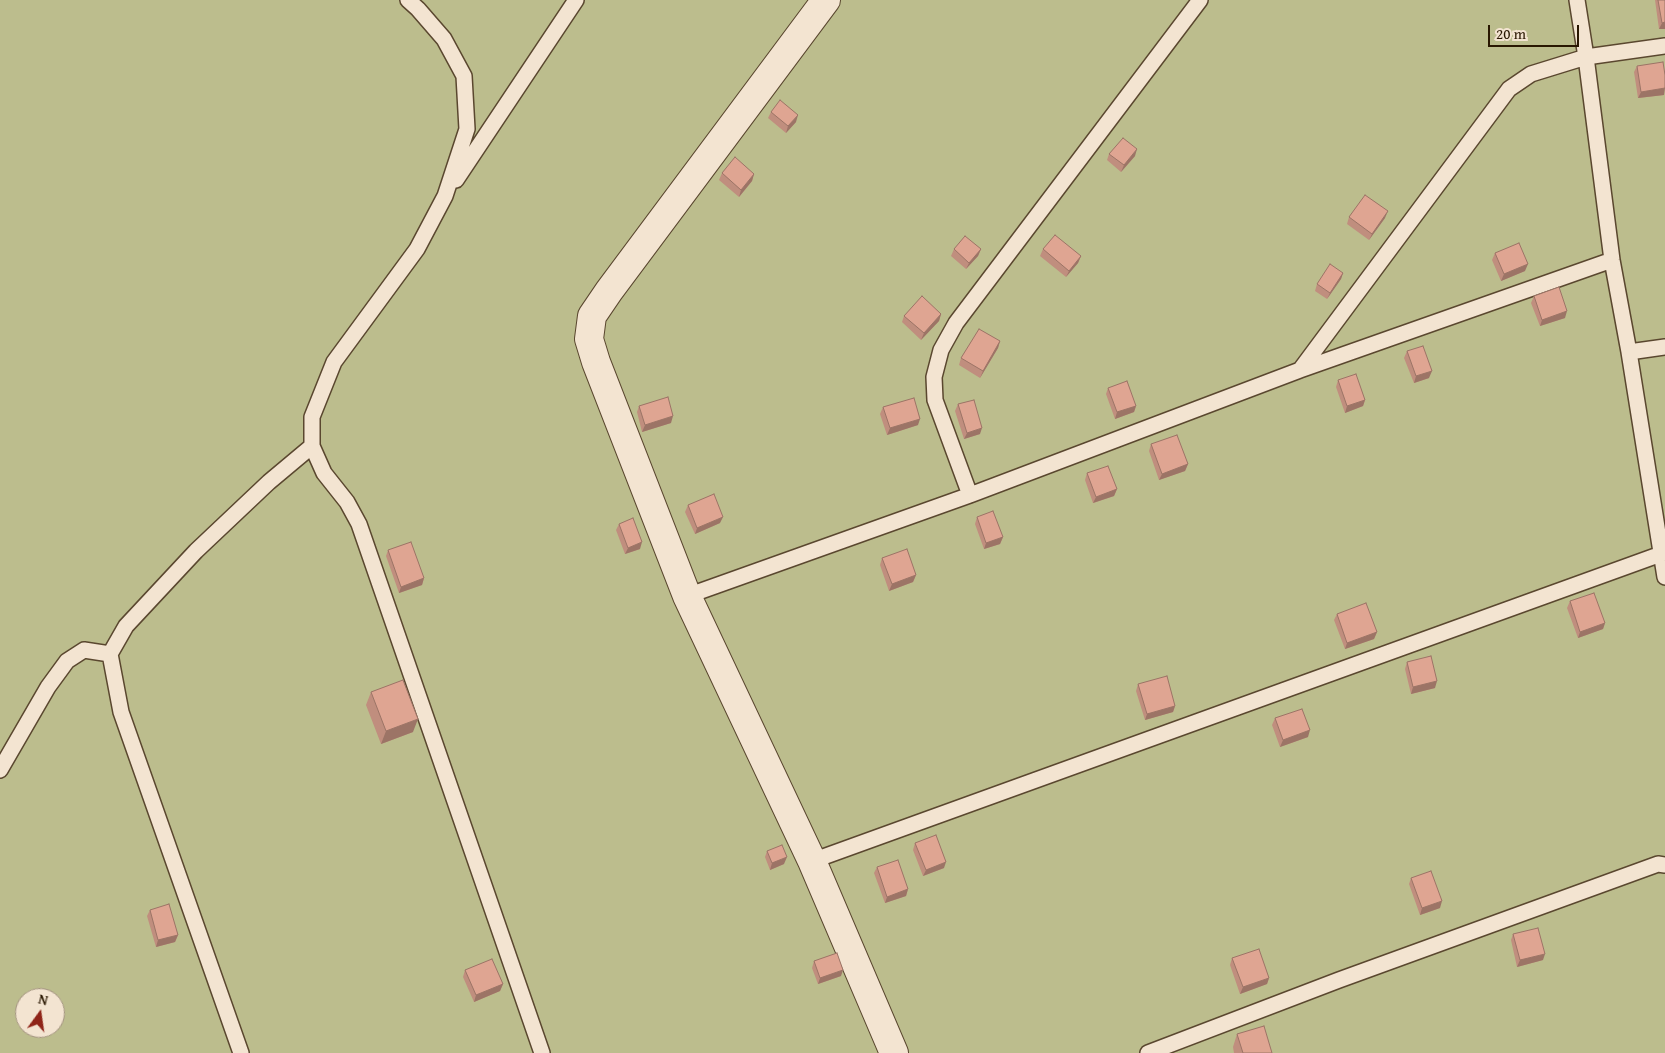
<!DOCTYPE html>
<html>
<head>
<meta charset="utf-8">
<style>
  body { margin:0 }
  #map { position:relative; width:1665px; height:1053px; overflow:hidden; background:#edd6b8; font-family:"Gentium Book Plus",serif }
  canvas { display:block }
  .north { position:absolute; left:15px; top:988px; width:50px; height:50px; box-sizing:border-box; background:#f3e4d1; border:1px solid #a2927e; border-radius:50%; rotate:14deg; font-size:14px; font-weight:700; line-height:20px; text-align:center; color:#291701 }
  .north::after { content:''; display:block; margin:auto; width:18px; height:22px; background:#8f2418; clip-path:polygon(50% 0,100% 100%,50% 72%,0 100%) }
  .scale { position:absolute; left:1488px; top:25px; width:91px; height:22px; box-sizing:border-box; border:2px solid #291701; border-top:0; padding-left:6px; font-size:15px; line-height:18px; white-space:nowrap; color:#291701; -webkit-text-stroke:4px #f3e4d1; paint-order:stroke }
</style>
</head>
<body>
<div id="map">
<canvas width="1665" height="1053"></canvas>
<div class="north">N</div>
<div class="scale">20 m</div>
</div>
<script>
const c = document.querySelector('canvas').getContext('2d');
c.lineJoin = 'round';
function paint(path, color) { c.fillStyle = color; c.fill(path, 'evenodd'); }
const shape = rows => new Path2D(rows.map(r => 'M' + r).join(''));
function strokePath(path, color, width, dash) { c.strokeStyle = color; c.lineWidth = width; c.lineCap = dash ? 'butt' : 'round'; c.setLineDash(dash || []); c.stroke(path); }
const green = shape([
  [0,0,1665,0,1665,1053,0,1053],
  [25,998,55,998,55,1028,25,1028]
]);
const lane = shape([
  [408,0,418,9,444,39,464,76,467,129,445,196,417,249,334,362,312,417,312,446,324,473,347,502,359,524,542,1053],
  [1577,0,1586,57,1612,260,1629,352,1665,577],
  [456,180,576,0],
  [1629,352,1665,347],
  [1300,370,1509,89,1531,74,1586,57,1665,46],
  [970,495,935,400,934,377,941,350,956,323,1200,0],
  [687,596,970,495,1300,370,1612,260],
  [0,770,48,687,67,661,84,650,110,654],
  [812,861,1661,554],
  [241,1053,121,712,110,654,126,626,196,551,269,482,312,446],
  [1148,1053,1339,980,1658,864,1665,865]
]);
const street = shape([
  [826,0,609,291,592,316,589,339,596,362,687,596,812,861,894,1053]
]);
const wall = shape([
  [1655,0,1665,0,1665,29,1659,29],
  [1637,66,1664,95,1638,98,1634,72],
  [771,112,796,122,786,133,768,118],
  [1109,154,1135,156,1121,172,1107,160],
  [722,173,754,174,752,181,739,197,719,180],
  [1349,217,1385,218,1369,240,1347,224],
  [954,249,981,249,978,256,966,269,951,256],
  [1043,249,1081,256,1078,263,1066,277,1040,256],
  [1495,253,1525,271,1501,281,1492,260],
  [1343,273,1341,279,1327,299,1315,291,1317,284],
  [1534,296,1565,318,1540,326,1531,303],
  [941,314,939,321,921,340,902,322,904,316],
  [1000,341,998,348,980,378,959,365,961,358],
  [1407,351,1429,378,1414,383,1404,358],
  [1338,380,1365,400,1363,406,1345,413,1336,387],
  [1108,388,1136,406,1134,412,1115,419,1106,394],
  [958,404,980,434,964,439,955,411],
  [639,406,671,423,642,432,637,412],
  [883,407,918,425,887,435,880,414],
  [1151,444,1188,464,1185,471,1159,480,1149,451],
  [1087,473,1117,489,1114,496,1093,503,1085,480],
  [688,505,720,523,695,534,685,512],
  [977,517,1003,537,1000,544,984,549,975,524],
  [619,524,640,549,625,554,616,530],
  [388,550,424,578,422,585,399,593,386,556],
  [882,558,916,575,913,582,889,591,880,565],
  [1570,601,1605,623,1603,629,1578,638,1567,608],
  [1337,614,1377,632,1374,639,1345,649,1334,620],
  [1407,662,1435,688,1411,694,1405,669],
  [1138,684,1175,706,1173,712,1145,720,1136,691],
  [371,692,413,732,381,744,366,705],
  [1275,718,1308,737,1280,747,1272,725],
  [915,843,944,868,923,876,913,850],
  [767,851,784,864,770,870,765,857],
  [877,867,908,889,906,896,885,903,874,873],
  [1411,878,1440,908,1420,915,1409,884],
  [150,910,178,935,175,942,156,947,147,916],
  [1513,934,1543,960,1517,967,1511,940],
  [1232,958,1269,978,1267,984,1240,994,1230,965],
  [814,961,841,976,818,984,812,968],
  [465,970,503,984,500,991,474,1002,463,977],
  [1237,1034,1272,1053,1234,1053,1233,1047]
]);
const shadedWall = shape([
  [1665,22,1665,29,1659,29,1662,23],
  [1665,88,1664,95,1638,98,1641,92],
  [798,115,796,122,786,133,788,126],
  [1137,149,1135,156,1121,172,1124,165],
  [754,174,752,181,739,197,741,190],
  [1388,211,1385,218,1369,240,1372,234],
  [981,249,978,256,966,269,969,263],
  [1081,256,1078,263,1066,277,1069,271],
  [1528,264,1525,271,1501,281,1504,274],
  [1343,273,1341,279,1327,299,1330,293],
  [1567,311,1565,318,1540,326,1542,320],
  [941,314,939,321,921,340,924,333],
  [1000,341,998,348,980,378,983,371],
  [1432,371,1429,378,1414,383,1416,376],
  [1365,400,1363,406,1345,413,1347,406],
  [1136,406,1134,412,1115,419,1117,412],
  [673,416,671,423,642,432,645,425],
  [920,419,918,425,887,435,890,428],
  [982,428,980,434,964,439,967,433],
  [1188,464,1185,471,1159,480,1162,474],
  [1117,489,1114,496,1093,503,1096,497],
  [723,517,720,523,695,534,697,528],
  [1003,537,1000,544,984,549,986,543],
  [642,542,640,549,625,554,628,548],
  [916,575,913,582,889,591,892,584],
  [424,578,422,585,399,593,401,587],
  [1605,623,1603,629,1578,638,1580,632],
  [1377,632,1374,639,1345,649,1347,643],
  [1437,681,1435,688,1411,694,1413,687],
  [1175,706,1173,712,1145,720,1147,714],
  [418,719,413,732,381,744,386,731],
  [1310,730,1308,737,1280,747,1283,740],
  [787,857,784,864,770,870,772,863],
  [946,862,944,868,923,876,926,870],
  [908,889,906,896,885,903,887,897],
  [1442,901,1440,908,1420,915,1422,908],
  [178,935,175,942,156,947,158,940],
  [1545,954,1543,960,1517,967,1520,960],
  [843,970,841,976,818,984,820,978],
  [1269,978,1267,984,1240,994,1243,987],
  [503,984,500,991,474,1002,476,995]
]);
const building = shape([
  [1658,0,1665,0,1665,22,1662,23,1658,0],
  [1663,62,1665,75,1665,88,1641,92,1637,66,1663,62],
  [780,100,798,115,788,126,771,112,780,100],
  [1123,138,1137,149,1124,165,1109,154,1123,138],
  [735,157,754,174,741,190,722,173,735,157],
  [1365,195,1388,211,1372,234,1349,217,1365,195],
  [1055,235,1081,256,1069,271,1043,249,1055,235],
  [965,236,981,249,969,263,954,249,965,236],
  [1519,243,1528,264,1504,274,1495,253,1519,243],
  [1330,264,1343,273,1330,293,1317,284,1330,264],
  [1559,287,1567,311,1542,320,1534,296,1559,287],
  [922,296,941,314,924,333,904,316,922,296],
  [979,329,1000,341,983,371,961,358,979,329],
  [1423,346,1432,371,1416,376,1407,351,1423,346],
  [1356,374,1365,400,1347,406,1338,380,1356,374],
  [1127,381,1136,406,1117,412,1108,388,1127,381],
  [668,397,673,416,645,425,639,406,668,397],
  [914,398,920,419,890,428,883,407,914,398],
  [974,400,982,428,967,433,958,404,974,400],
  [1177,435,1188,464,1162,474,1151,444,1177,435],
  [1108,466,1117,489,1096,497,1087,473,1108,466],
  [714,494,723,517,697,528,688,505,714,494],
  [993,511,1003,537,986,543,977,517,993,511],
  [633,518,642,542,628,548,619,524,633,518],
  [411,542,424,578,401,587,388,550,411,542],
  [907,549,916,575,892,584,882,558,907,549],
  [1594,593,1605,623,1580,632,1570,601,1594,593],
  [1366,603,1377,632,1347,643,1337,614,1366,603],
  [1431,656,1437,681,1413,687,1407,662,1431,656],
  [1167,676,1175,706,1147,714,1138,684,1167,676],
  [403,680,418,719,386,731,371,692,403,680],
  [1302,709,1310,730,1283,740,1275,718,1302,709],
  [936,835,946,862,926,870,915,843,936,835],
  [782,845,787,857,772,863,767,851,782,845],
  [898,860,908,889,887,897,877,867,898,860],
  [1431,871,1442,901,1422,908,1411,878,1431,871],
  [169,904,178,935,158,940,150,910,169,904],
  [1538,928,1545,954,1520,960,1513,934,1538,928],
  [1259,949,1269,978,1243,987,1232,958,1259,949],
  [837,953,843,970,820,978,814,961,837,953],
  [492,959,503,984,476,995,465,970,492,959],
  [1264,1026,1272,1053,1243,1053,1237,1034,1264,1026]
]);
paint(green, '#bcbd8d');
strokePath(lane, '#5a472f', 18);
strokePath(street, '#5a472f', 30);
strokePath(lane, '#f3e4d1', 15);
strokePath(street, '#f3e4d1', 28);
paint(wall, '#c08e7e');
paint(shadedWall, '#9c7466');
paint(building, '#dfa592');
strokePath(building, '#9c7466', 1);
</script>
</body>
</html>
